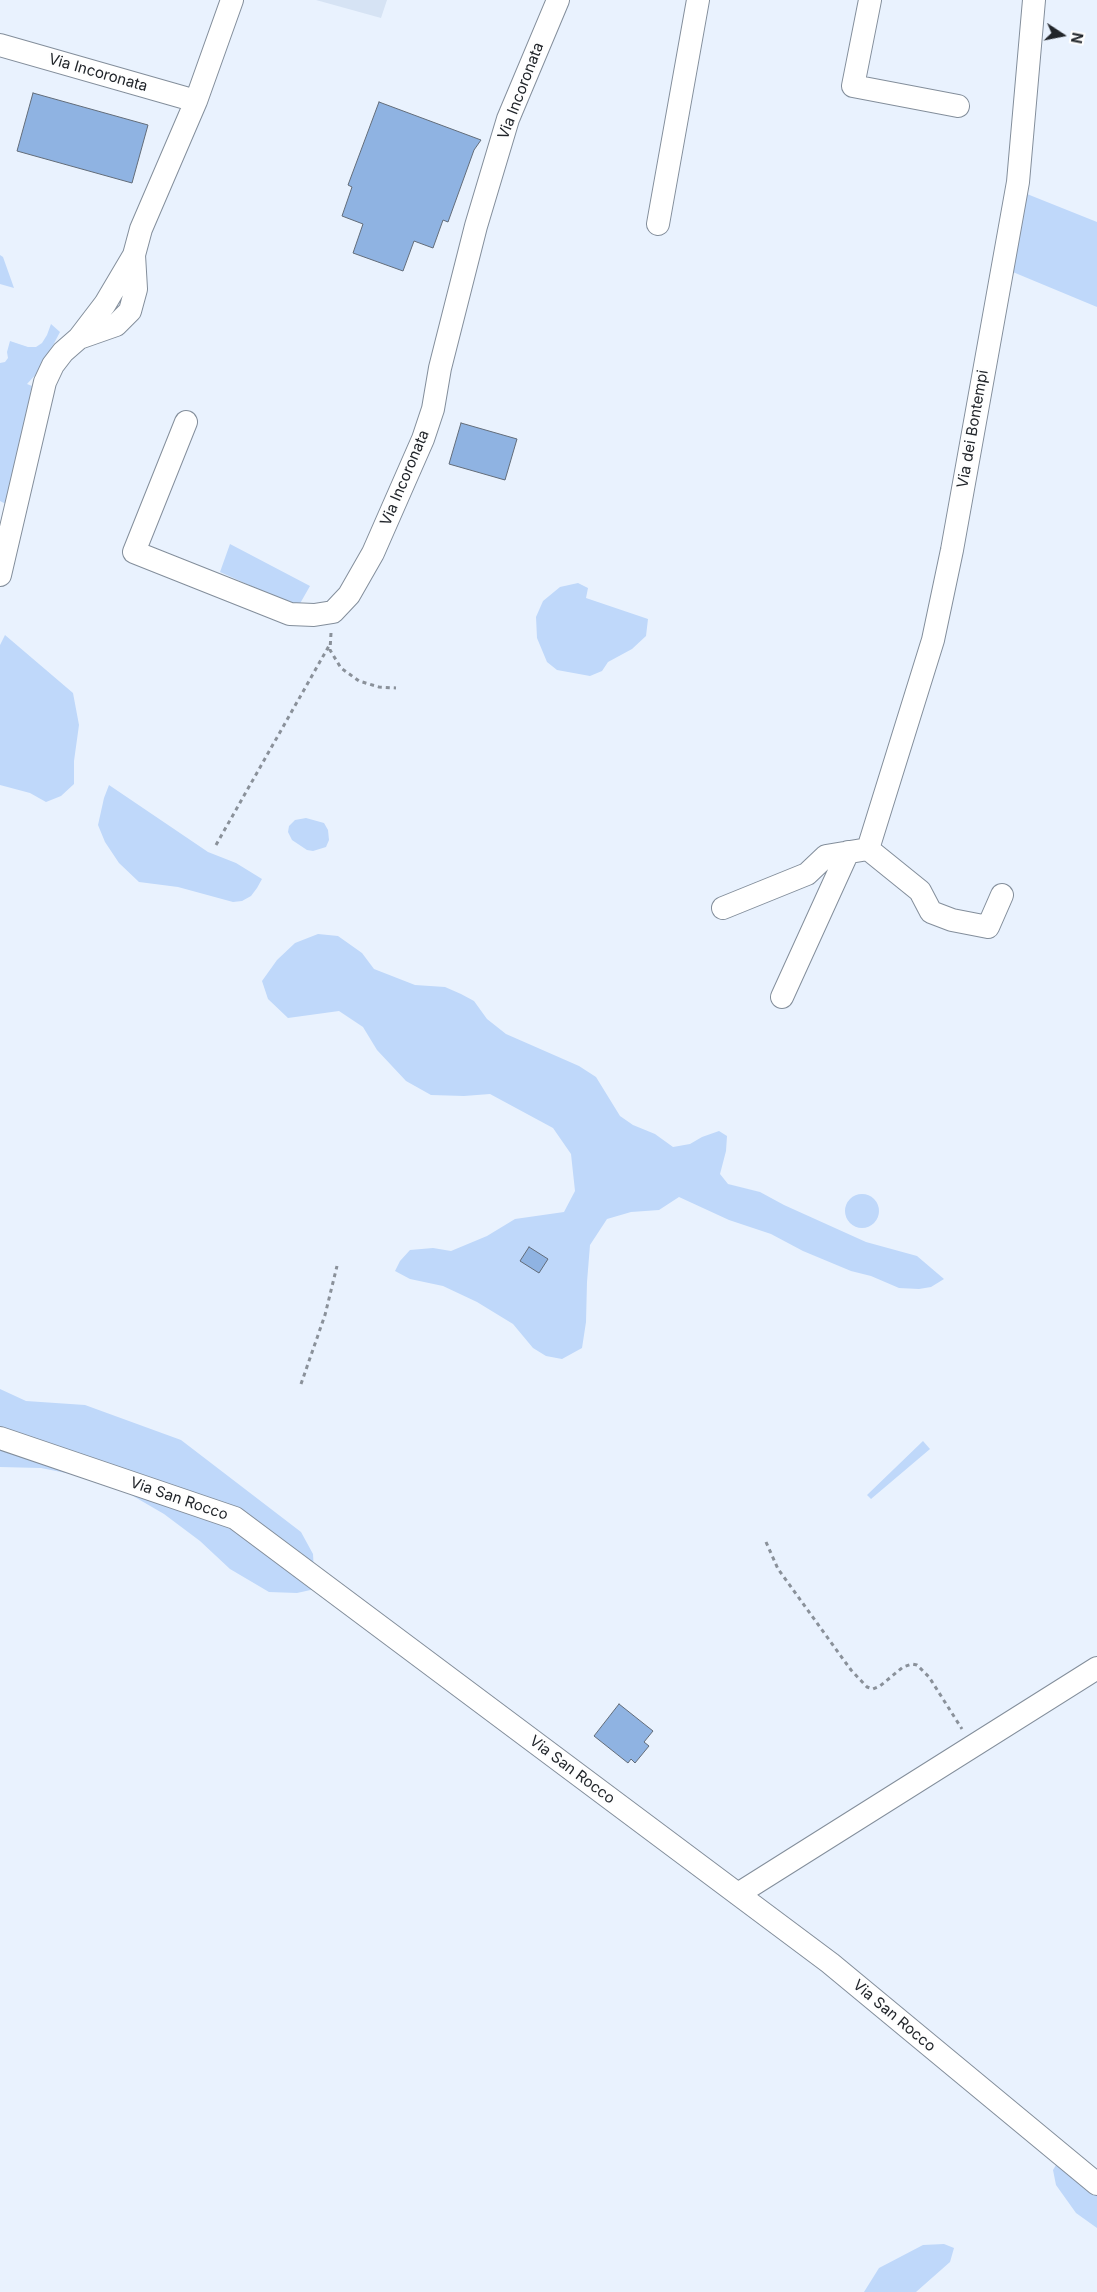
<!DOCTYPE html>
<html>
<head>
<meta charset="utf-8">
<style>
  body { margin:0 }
  #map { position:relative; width:1097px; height:2292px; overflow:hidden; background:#e9f2fe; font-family:Inter,sans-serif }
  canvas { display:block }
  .north { position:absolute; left:1037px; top:10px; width:50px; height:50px; -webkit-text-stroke:4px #fefefe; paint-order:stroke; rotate:101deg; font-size:14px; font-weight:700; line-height:20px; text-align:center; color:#21252a }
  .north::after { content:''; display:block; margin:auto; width:18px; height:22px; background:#21252a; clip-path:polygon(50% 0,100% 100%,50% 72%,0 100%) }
</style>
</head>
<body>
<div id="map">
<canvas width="1097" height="2292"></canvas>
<div class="north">N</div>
</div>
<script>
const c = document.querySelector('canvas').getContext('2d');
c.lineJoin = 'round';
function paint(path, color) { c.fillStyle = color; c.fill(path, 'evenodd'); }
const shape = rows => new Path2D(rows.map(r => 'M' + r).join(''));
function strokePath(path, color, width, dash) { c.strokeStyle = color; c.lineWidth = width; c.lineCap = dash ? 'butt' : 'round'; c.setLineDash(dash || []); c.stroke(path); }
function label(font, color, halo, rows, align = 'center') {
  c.font = font + ' Inter,sans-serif'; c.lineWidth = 4; c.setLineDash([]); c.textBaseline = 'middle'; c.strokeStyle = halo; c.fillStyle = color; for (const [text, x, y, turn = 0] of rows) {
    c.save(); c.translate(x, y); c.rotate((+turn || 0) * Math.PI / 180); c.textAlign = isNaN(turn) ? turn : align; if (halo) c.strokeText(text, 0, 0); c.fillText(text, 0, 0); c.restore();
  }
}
const built = shape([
  [316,0,387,0,381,18]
]);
const green = shape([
  [1022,192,1097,222,1097,307,1008,270],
  [0,255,3,257,14,288,0,284],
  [51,324,60,332,40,370,27,384,32,386,6,504,0,501,0,363,5,362,8,358,7,352,10,341,28,347,36,347,42,343,47,335],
  [230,544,310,586,298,607,220,572],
  [578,583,588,588,586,598,648,619,646,636,632,649,608,662,602,671,590,676,557,670,547,662,537,638,536,617,543,601,560,587],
  [5,635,73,693,79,725,74,761,74,784,61,796,46,802,30,793,0,785,0,645],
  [109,785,208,852,236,863,262,879,257,888,251,896,242,901,233,902,178,887,139,882,119,863,105,842,98,825,104,798],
  [306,818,324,823,328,830,329,840,326,847,313,851,307,850,292,840,288,832,289,826,295,820],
  [318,934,338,936,362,953,374,969,415,985,445,987,461,994,474,1001,487,1019,506,1034,579,1066,596,1077,620,1116,633,1125,655,1134,673,1147,690,1144,702,1137,719,1131,727,1136,726,1151,720,1174,728,1184,760,1192,784,1205,866,1242,917,1256,944,1279,931,1287,919,1289,899,1288,871,1276,851,1271,803,1251,771,1234,729,1220,679,1197,659,1210,631,1212,607,1219,590,1245,587,1282,586,1322,582,1348,562,1359,546,1356,533,1348,513,1324,477,1302,443,1286,410,1279,395,1271,400,1261,410,1250,433,1248,451,1251,487,1236,515,1219,564,1212,575,1191,571,1154,553,1128,490,1094,464,1096,431,1095,406,1081,377,1050,363,1027,339,1011,288,1018,268,999,262,981,277,960,295,943],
  '845 1211a17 17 0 1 1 34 0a17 17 0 1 1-34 0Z',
  [0,1389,26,1401,85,1405,181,1440,301,1532,313,1554,315,1589,297,1593,269,1592,230,1569,200,1541,164,1514,121,1489,101,1480,41,1468,0,1467],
  [923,1441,930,1449,871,1499,867,1495],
  [1059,2160,1097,2191,1097,2228,1076,2213,1056,2185,1053,2170],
  [944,2244,954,2248,950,2262,916,2292,864,2292,879,2268,923,2245]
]);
const building = shape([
  [33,93,148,125,132,183,17,151,33,93],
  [379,102,481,140,474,150,448,222,443,220,433,248,414,241,403,271,353,253,363,224,342,216,352,187,348,185,379,102],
  [461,423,517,439,505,480,449,464,461,423],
  [529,1247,548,1259,539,1273,520,1261,529,1247],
  [619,1704,653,1731,644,1742,649,1746,635,1763,631,1759,628,1763,594,1736,619,1704]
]);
const path = shape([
  [331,633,330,650,341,668,359,681,379,687,396,688],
  [216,845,330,644],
  [301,1384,325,1315,337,1266],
  [766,1542,778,1569,851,1670,867,1687,873,1689,880,1686,903,1667,912,1664,917,1665,929,1677,962,1729]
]);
const minor = shape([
  [870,0,853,86,958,106],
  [0,45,196,101],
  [658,224,698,0],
  [79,338,116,325,130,311,136,289,134,255],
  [186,422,134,552,290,614,314,615,333,612,349,595,373,553,423,439,433,409,440,368,476,226,508,119,558,0],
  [0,575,45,382,53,365,63,352,79,338,105,304,134,255,141,229,196,101,232,0],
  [868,849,933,640,952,550,1018,182,1034,0],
  [723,908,807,874,826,856,868,849,920,891,931,912,952,920,988,927,1002,895],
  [782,997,848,852],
  [0,1438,235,1518,830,1963,1097,2184],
  [738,1894,1097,1668]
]);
const streetNames = [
  ["Via Incoronata",98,73,16],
  ["Via Incoronata",521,91,-69],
  ["Via dei Bontempi",973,429,-80],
  ["Via Incoronata",405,478,-67],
  ["Via San Rocco",179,1499,19],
  ["Via San Rocco",572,1770,37],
  ["Via San Rocco",894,2016,40]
];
paint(built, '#d6e3f4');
paint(green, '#bfd8fa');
paint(building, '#8fb3e2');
strokePath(building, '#626c79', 1);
strokePath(minor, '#838e9b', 24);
strokePath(path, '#8a919a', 3, [4, 4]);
strokePath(minor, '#fff', 22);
label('15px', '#21252a', '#fefefe', streetNames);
</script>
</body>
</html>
